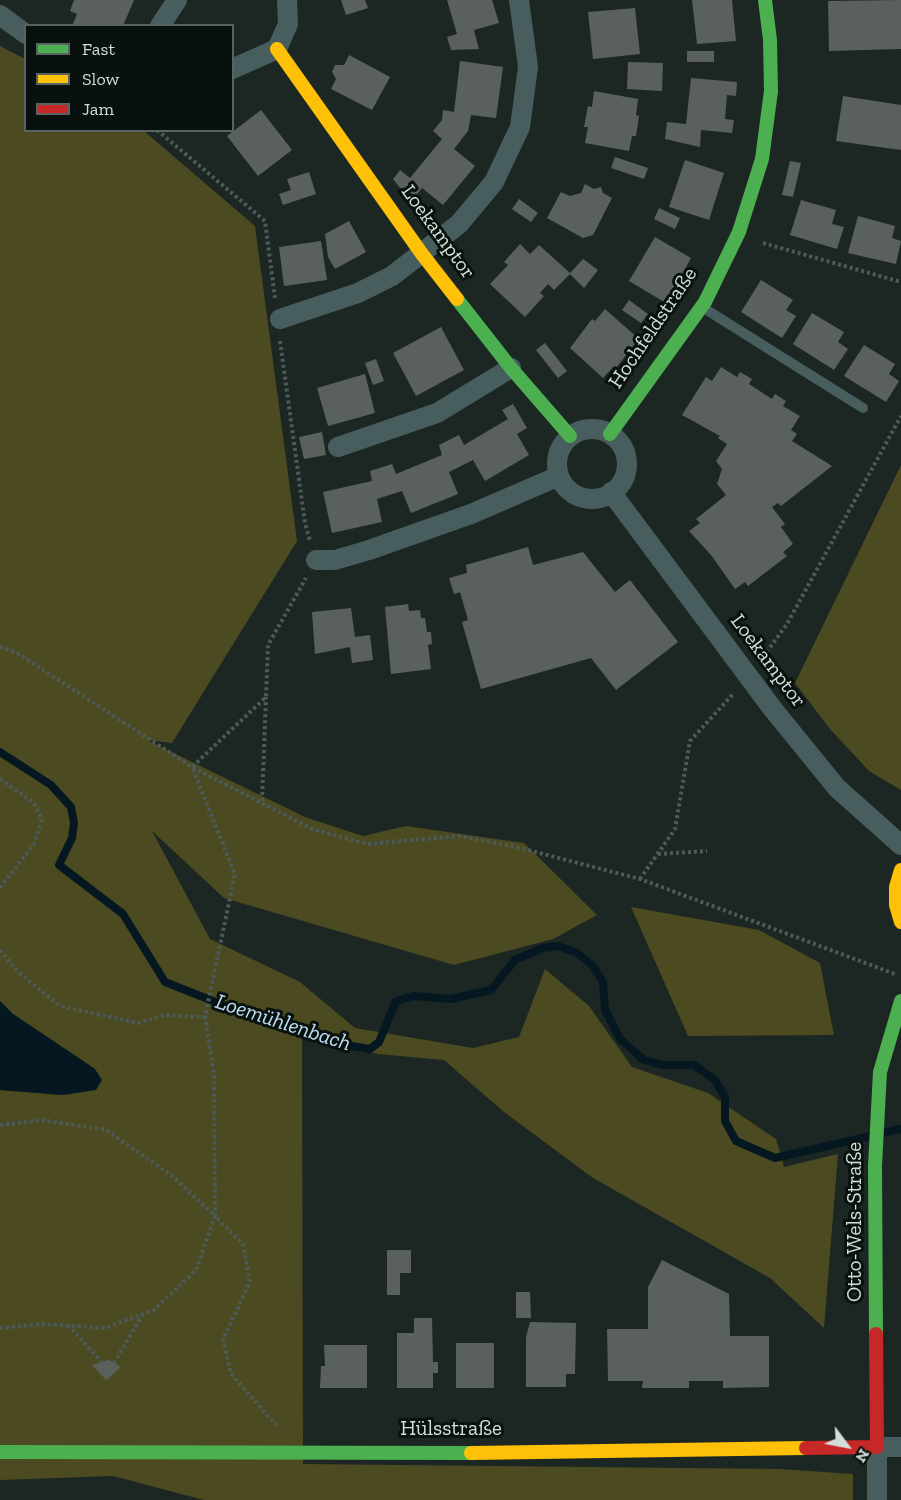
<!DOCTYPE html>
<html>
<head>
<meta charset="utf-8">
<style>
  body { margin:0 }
  #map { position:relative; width:901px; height:1500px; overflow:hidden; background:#1c2723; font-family:"Zilla Slab",serif }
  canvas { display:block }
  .legend { position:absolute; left:24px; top:24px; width:210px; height:108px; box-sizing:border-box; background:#09110e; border:2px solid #59635f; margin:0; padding:8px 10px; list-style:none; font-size:18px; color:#d2ded9 }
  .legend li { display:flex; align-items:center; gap:12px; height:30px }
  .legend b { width:30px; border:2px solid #59635f }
  .north { position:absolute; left:817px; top:1416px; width:60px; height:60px; -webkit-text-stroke:4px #09110e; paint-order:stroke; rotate:122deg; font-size:16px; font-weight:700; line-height:24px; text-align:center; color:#d2ded9 }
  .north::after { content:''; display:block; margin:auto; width:21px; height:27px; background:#d2ded9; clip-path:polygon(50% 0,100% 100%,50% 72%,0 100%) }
</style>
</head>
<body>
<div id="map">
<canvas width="901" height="1500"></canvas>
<ul class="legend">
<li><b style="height:8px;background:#4caf50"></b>Fast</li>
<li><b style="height:8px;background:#ffc107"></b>Slow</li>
<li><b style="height:8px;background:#c62828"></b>Jam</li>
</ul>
<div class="north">N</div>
</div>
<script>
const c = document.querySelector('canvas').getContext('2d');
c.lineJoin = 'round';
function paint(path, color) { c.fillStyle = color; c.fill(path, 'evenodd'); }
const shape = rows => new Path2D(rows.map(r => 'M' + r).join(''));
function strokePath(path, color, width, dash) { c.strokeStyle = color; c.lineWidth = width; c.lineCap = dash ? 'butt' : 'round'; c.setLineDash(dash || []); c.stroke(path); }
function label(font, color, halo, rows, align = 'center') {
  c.font = font + ' "Zilla Slab",serif'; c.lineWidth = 6; c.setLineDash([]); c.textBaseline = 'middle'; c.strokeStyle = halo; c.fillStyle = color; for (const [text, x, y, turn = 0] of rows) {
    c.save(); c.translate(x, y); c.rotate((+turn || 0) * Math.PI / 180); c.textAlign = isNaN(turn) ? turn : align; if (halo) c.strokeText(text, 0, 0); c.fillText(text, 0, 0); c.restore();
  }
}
const green = shape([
  [0,46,25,59,26,130,144,131,255,226,297,541,172,743,147,740,305,817,363,836,406,826,524,843,597,915,553,939,454,965,224,898,152,831,210,939,300,982,355,1028,473,1048,519,1037,545,969,589,1006,632,1067,708,1093,776,1139,784,1167,838,1154,824,1328,770,1278,593,1178,504,1112,444,1060,378,1054,302,1037,303,1464,780,1469,853,1474,853,1500,204,1500,113,1476,0,1480,0,1090,63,1095,95,1069,13,1014,0,1001],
  [901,465,901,790,869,771,830,729,795,683],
  [631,907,759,930,820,963,834,1035,688,1036]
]);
const water = shape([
  [0,1001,13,1014,95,1069,102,1080,96,1090,63,1095,0,1090]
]);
const stream = shape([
  [0,752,51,785,71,807,74,823,72,838,59,865,123,914,165,982,246,1014,309,1032,340,1044,370,1049,379,1042,396,1001,413,996,450,999,491,990,515,960,543,948,558,946,577,953,593,966,603,982,605,1010,620,1039,644,1060,662,1065,694,1065,715,1080,725,1097,725,1121,736,1141,775,1158,870,1136],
  [882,1133,901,1129]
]);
const building = shape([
  [74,0,134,0,123,26,72,26,77,14,70,11],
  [341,0,365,0,368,8,346,15],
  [447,0,492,0,499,23,474,30,479,49,451,50,447,37,457,34],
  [692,0,732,0,736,41,697,44],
  [901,0,901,49,829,51,828,1],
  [635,8,640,54,593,59,588,12],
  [687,51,714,51,714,62,687,62],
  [349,55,390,77,372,110,331,89,336,79,332,72,335,65,344,65],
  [460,61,503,67,496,118,471,115,468,131,454,149,475,166,443,205,422,188,411,202,393,179,400,170,410,178,442,139,433,131,442,120,443,110,454,112],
  [628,62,663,63,662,91,627,89],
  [691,78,737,82,736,96,727,95,725,119,734,120,732,133,701,130,700,147,665,139,667,122,686,124],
  [594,91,638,99,636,115,639,116,636,136,632,136,629,151,585,143,588,127,584,127,588,106,592,107],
  [843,96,901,105,901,150,836,141],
  [261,110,292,150,258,176,227,136],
  [615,157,648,168,644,179,611,168],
  [685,160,724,173,709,220,669,207],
  [790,161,801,163,793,197,782,195],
  [309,172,316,194,283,205,279,194,291,190,287,179],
  [585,184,594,189,601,187,603,193,612,198,593,235,583,238,547,218,561,192,570,196,581,193],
  [519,199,538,213,531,222,512,209],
  [801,200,836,210,832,224,844,227,837,249,790,235],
  [659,208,680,218,675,229,654,219],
  [858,216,895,226,892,238,901,241,896,264,848,253],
  [349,221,366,252,335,269,328,257,325,234],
  [655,237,691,258,666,303,629,281],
  [321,241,327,280,284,286,279,247],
  [520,244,530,254,539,245,570,273,583,259,598,270,584,288,570,274,554,290,548,284,540,293,544,296,525,317,490,284,508,265,504,262],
  [761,280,793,300,786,310,796,316,782,338,741,312],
  [629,300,648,314,641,323,622,310],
  [605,309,639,339,616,368,614,366,603,378,570,348,592,319,595,321],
  [812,313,844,332,838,342,848,349,834,370,793,344],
  [441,327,464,370,416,396,393,353],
  [545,343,567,371,558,378,536,350],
  [864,345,895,364,889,374,899,381,886,402,844,376],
  [376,359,384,381,373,385,365,363],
  [721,367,737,377,740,372,752,379,749,384,772,399,775,394,786,401,783,406,800,416,791,430,797,434,792,441,832,466,781,506,778,503,772,507,785,524,781,527,793,544,783,552,787,556,748,586,745,582,735,589,711,555,689,531,700,523,696,519,726,495,717,484,722,469,716,461,727,444,718,438,720,436,682,415,706,377,712,381],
  [365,374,375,413,328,426,317,388],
  [513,404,527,428,517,434,529,455,485,481,473,460,449,472,458,494,411,513,402,491,377,499,382,522,332,533,323,492,372,481,370,471,392,464,396,474,442,455,439,445,459,435,464,445,508,419,502,410],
  [322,432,326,455,304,459,299,437],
  [528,547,533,565,583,552,615,592,630,580,678,642,616,690,591,658,481,689,462,622,468,620,460,592,454,594,449,578,467,573,466,565],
  [408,604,409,611,420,610,421,618,425,618,427,632,431,632,432,644,428,645,431,669,391,674,385,607],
  [351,608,355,637,370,635,373,660,352,663,350,647,315,654,312,612],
  [387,1250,411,1250,411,1273,400,1273,400,1295,387,1295],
  [662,1260,729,1294,730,1336,769,1336,769,1387,723,1388,723,1381,689,1381,689,1388,642,1388,643,1381,608,1381,607,1329,648,1329,648,1287],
  [516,1292,530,1292,531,1318,516,1318],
  [414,1318,432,1318,433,1362,438,1362,438,1373,433,1373,433,1388,397,1388,397,1333,414,1333],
  [530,1322,576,1323,575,1374,566,1374,566,1387,526,1387,526,1337],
  [456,1343,494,1343,494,1388,456,1388],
  [324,1345,367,1345,367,1388,320,1388,321,1366,325,1366],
  [109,1360,121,1367,106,1380,92,1365]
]);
const path = shape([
  [157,130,265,221,275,298],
  [763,243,901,282],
  [280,341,305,523,310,541],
  [0,647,17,653,192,767,312,829,367,844,459,836,512,846,640,879,895,974],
  [763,657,787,624,901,416],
  [0,779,34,803,42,820,34,844,0,888],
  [262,801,266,697],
  [658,854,707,851],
  [640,879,675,829,690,741,734,693],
  [0,950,17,971,60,1006,138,1023,165,1015,205,1017],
  [0,1125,42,1120,106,1130,171,1175,215,1216,214,1075,205,1017,235,874,192,767,266,697,268,645,306,578],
  [68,1325,102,1362],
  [0,1328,42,1324,105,1328,154,1310,196,1270,215,1216,243,1244,250,1282,223,1339,231,1374,276,1425],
  [114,1363,143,1314]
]);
const lane = shape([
  [702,307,863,408]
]);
const street = shape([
  [0,15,26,34],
  [160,26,177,0],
  [232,69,277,49,288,24,287,0],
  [280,319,358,293,392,276,459,224,494,182,520,127,528,67,519,0],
  '557 464a35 35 0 1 1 70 0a35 35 0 1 1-70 0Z',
  [338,447,437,413,511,368],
  [611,492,772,708,837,788,901,845],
  [316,560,335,560,369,550,471,514,559,476],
  [877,1500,877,1447,901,1447]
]);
const fast = shape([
  [457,299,511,368,570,436],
  [610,434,705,302,739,232,762,159,771,91,770,40,765,0],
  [876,1334,875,1166,880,1072,901,1001],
  [0,1452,471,1453]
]);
const slow = shape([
  [277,49,422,254,457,299],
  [901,870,896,887,896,905,901,922],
  [471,1453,806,1448]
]);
const jam = shape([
  [806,1448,877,1447,876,1334]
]);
const streetNames = [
  ["Loekamptor",438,232,54],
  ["Hochfeldstraße",653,328,-56],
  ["Loekamptor",768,661,53],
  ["Otto-Wels-Straße",855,1222,-90],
  ["Hülsstraße",451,1429]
];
const waterNames = [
  ["Loemühlenbach",283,1023,18]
];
paint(green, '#4c4a20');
paint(water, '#051822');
strokePath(stream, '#051822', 8);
paint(building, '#5a615c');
strokePath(path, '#4c5b5a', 4, [3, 3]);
strokePath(lane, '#485d5e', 10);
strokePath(street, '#485d5e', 20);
strokePath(fast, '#4caf50', 14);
strokePath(slow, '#ffc107', 14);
strokePath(jam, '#c62828', 14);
label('21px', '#d2ded9', '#09110e', streetNames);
label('italic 22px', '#bde0f4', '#09110e', waterNames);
</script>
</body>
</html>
